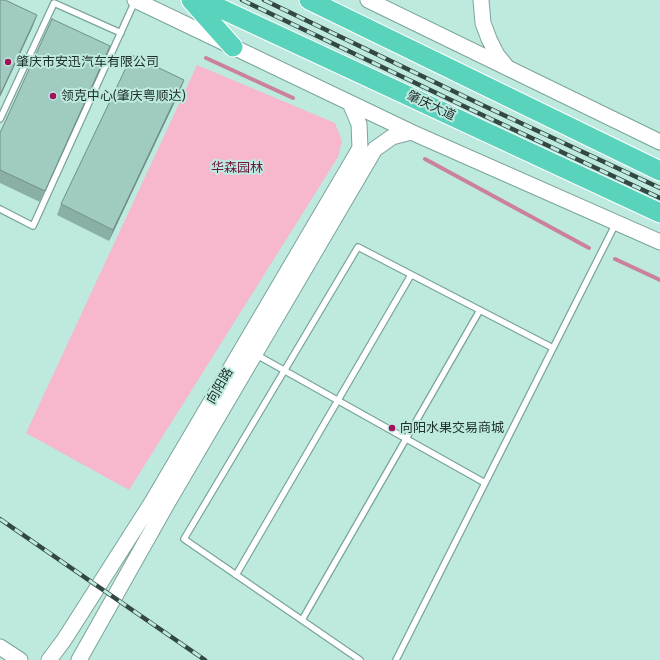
<!DOCTYPE html>
<html>
<head>
<meta charset="utf-8">
<style>
  body { margin:0 }
  canvas { display:block; background:#bee9df }
</style>
</head>
<body>
<canvas width="660" height="660"></canvas>
<script>
const c = document.querySelector('canvas').getContext('2d');
c.lineJoin = 'round';
function paint(path, color) { c.fillStyle = color; c.fill(path, 'evenodd'); }
const shape = rows => new Path2D(rows.map(r => 'M' + r).join(''));
function strokePath(path, color, width, dash) { c.strokeStyle = color; c.lineWidth = width; c.lineCap = dash ? 'butt' : 'round'; c.setLineDash(dash || []); c.stroke(path); }
function label(font, color, halo, rows, align = 'center') {
  c.font = font + ' "Fira Sans Condensed","Noto Sans SC",sans-serif'; c.lineWidth = 4; c.setLineDash([]); c.textBaseline = 'middle'; c.strokeStyle = halo; c.fillStyle = color; for (const [text, x, y, turn = 0] of rows) {
    c.save(); c.translate(x, y); c.rotate((+turn || 0) * Math.PI / 180); c.textAlign = isNaN(turn) ? turn : align; if (halo) c.strokeText(text, 0, 0); c.fillText(text, 0, 0); c.restore();
  }
}
const green = shape([
  [197,65,335,123,342,141,338,157,129,490,26,433]
]);
const stream = shape([
  [206,58,293,98],
  [425,159,589,248],
  [615,259,660,280]
]);
const lane = shape([
  [0,119,54,3,121,33],
  [0,209,33,226,135,1],
  [255,354,485,483],
  [236,575,411,275],
  [302,620,480,310],
  [360,660,184,539,358,247,553,348],
  [396,660,616,223]
]);
const secondary = shape([
  [135,0,411,132,660,242],
  [368,0,660,142],
  [481,0,483,23,489,39,497,55,506,66],
  [0,647,20,660],
  [49,660,64,640,152,502,360,148,359,124,350,103],
  [79,660,168,502,375,149,392,137,411,132]
]);
const highway = shape([
  [191,0,233,47],
  [202,0,660,213],
  [309,0,660,171]
]);
const rail = shape([
  [242,0,476,112,660,198],
  [264,0,480,104,660,188],
  [0,519,205,660]
]);
const wall = shape([
  [110,46,106,57,40,202,0,183,0,133],
  [180,91,109,241,57,215,61,204]
]);
const shadedWall = shape([
  [37,15,33,26,0,97,0,95],
  [110,46,106,57,40,202,45,191],
  [184,80,180,91,109,241,113,230]
]);
const building = shape([
  [0,0,5,0,37,15,0,95,0,0],
  [52,19,110,46,45,191,0,170,0,133,52,19],
  [132,55,184,80,113,230,61,204,132,55]
]);
const markers = [
  [8,62,4,"#a1125b"],
  [53,96,4,"#a1125b"],
  [392,428,4,"#a1125b"]
];
const poiNames = [
  ["肇庆市安迅汽车有限公司",16,62],
  ["领克中心(肇庆粤顺达)",61,96],
  ["向阳水果交易商城",400,428]
];
const streetNames = [
  ["肇庆大道",431,106,25],
  ["向阳路",220,386,-60]
];
const parkNames = [
  ["华森园林",237,168]
];
paint(green, '#f7b7cc');
strokePath(stream, '#cb819b', 4);
strokePath(lane, '#7aa49a', 8);
strokePath(secondary, '#7aa49a', 17);
strokePath(highway, '#fff', 21);
strokePath(lane, '#fff', 5.5);
strokePath(secondary, '#fff', 15);
strokePath(highway, '#5ad3bd', 19);
strokePath(rail, '#344843', 4.5);
strokePath(rail, '#bee9df', 3, [9]);
paint(wall, '#8aafa6');
paint(shadedWall, '#708e87');
paint(building, '#a0cbc1');
strokePath(building, '#708e87', 1);
for (const [x, y, r, color] of markers) { const dot = new Path2D(); dot.arc(x, y, r, 0, 2 * Math.PI); c.fillStyle = color; c.fill(dot); strokePath(dot, '#bee9df', 1.5); }
label('13px', '#20312d', '#bee9df', poiNames, 'left');
label('13px', '#20312d', '#bee9df', streetNames);
label('13px', '#6d153e', '#bee9df', parkNames);
</script>
</body>
</html>
